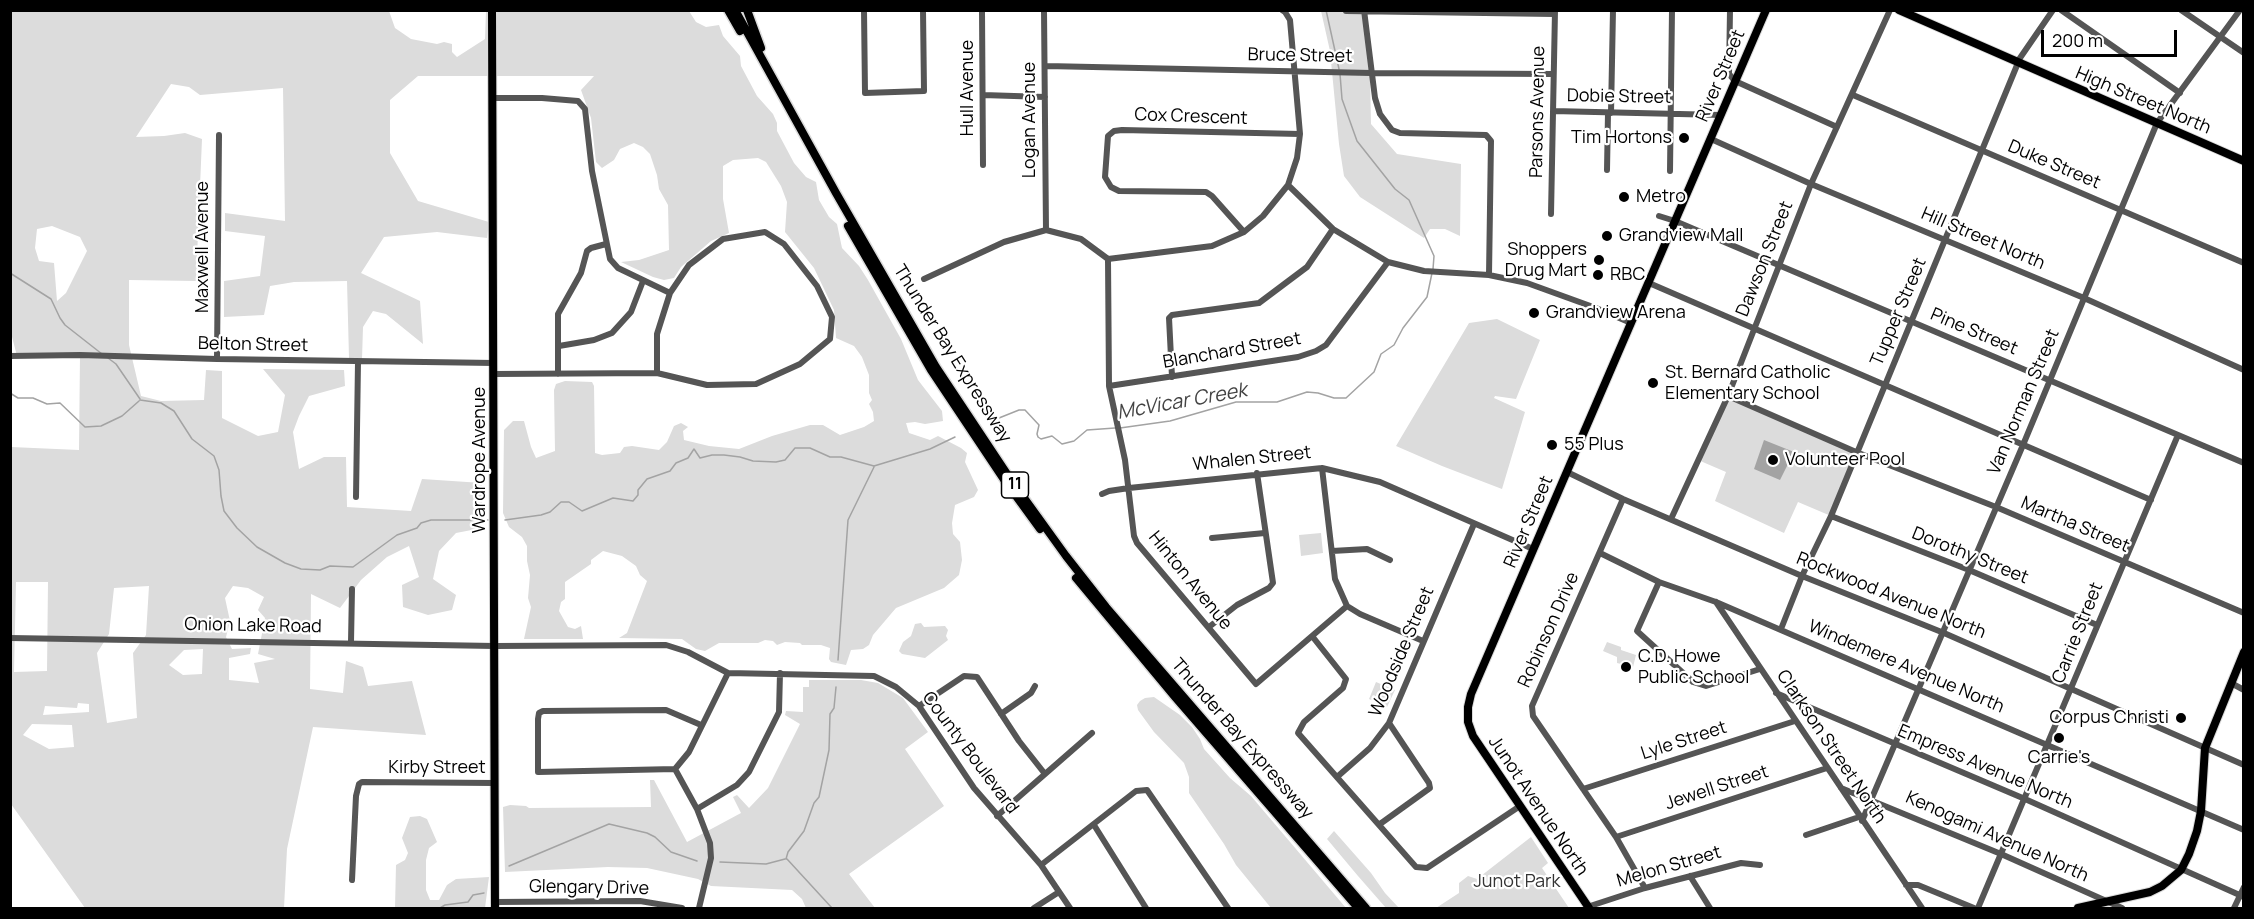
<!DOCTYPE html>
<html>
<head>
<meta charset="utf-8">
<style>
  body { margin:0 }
  #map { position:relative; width:2254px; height:919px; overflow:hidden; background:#fff; font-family:Manrope,sans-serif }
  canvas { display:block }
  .frame { position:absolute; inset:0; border:12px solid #000; pointer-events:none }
  .scale { position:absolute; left:2041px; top:30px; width:136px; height:27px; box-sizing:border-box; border:3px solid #000; border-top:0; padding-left:8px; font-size:18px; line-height:21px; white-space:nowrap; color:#000; -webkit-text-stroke:4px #fff; paint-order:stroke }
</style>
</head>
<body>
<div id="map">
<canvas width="2254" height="919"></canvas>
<div class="frame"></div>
<div class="scale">200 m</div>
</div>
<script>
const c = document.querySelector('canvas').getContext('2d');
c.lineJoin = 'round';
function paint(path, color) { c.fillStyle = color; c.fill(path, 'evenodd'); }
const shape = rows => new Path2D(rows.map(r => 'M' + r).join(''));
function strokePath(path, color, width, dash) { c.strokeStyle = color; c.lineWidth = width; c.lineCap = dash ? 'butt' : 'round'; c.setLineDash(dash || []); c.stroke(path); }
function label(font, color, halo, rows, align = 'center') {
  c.font = font + ' Manrope,sans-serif'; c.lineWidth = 4.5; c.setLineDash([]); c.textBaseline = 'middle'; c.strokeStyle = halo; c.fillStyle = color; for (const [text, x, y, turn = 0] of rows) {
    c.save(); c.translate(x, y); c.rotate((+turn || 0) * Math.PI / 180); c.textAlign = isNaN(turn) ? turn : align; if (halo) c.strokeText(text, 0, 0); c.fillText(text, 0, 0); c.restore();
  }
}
const green = shape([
  [10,11,389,11,395,28,411,39,437,44,444,42,452,44,452,52,457,57,485,39,486,11,689,11,696,22,706,27,719,25,723,36,740,56,741,66,757,96,773,114,777,123,777,131,794,163,806,177,816,182,819,200,829,217,837,224,842,248,859,266,868,280,901,339,918,380,942,411,943,421,925,424,915,422,906,423,909,433,930,440,938,436,961,448,967,453,965,462,978,490,974,497,955,505,952,523,953,534,960,542,962,560,959,575,944,588,896,608,873,635,869,645,863,649,851,650,846,665,831,662,829,659,830,648,821,645,802,645,800,643,785,642,777,645,773,641,765,640,758,643,719,643,705,651,696,649,682,639,619,638,627,633,647,581,640,575,636,566,622,556,603,551,591,560,591,564,565,582,565,599,561,602,559,611,568,627,575,629,581,626,583,639,524,639,531,607,528,598,530,575,527,561,527,546,522,537,509,527,503,513,504,430,513,421,524,421,531,447,536,458,555,451,554,390,556,384,565,381,592,382,594,386,595,453,602,455,620,453,624,447,632,446,659,450,667,442,674,426,681,423,688,427,683,431,684,440,709,446,739,449,772,436,810,425,823,425,840,435,864,427,874,421,873,412,869,404,872,400,869,393,869,375,862,357,854,346,836,338,834,310,825,291,814,268,785,232,787,202,781,186,766,162,758,158,733,160,723,166,723,199,729,233,711,241,681,267,674,278,664,280,653,277,621,262,639,260,669,250,668,205,659,189,657,175,650,154,643,147,634,143,620,149,614,160,602,168,596,162,591,118,581,90,594,76,418,76,390,100,390,153,418,201,489,222,487,238,437,232,384,237,361,273,420,301,423,344,386,314,373,311,363,327,362,359,349,358,347,281,294,282,270,286,264,315,224,317,224,281,260,276,265,236,225,231,225,213,285,221,283,88,200,95,189,87,171,84,136,137,164,136,185,133,202,139,196,281,129,280,129,345,141,396,161,401,204,400,206,370,222,371,222,418,258,436,278,432,285,395,263,369,344,370,345,386,309,396,299,416,293,432,299,469,324,457,346,457,347,507,411,511,422,479,482,483,482,528,456,533,439,551,433,579,456,595,452,610,428,615,403,607,402,585,419,577,409,546,387,557,361,580,340,608,311,594,310,689,343,693,346,661,363,667,368,686,412,681,426,735,313,727,287,849,284,908,85,908,11,804,11,447,79,450,80,355,17,356,11,333],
  [52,226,80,237,87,251,66,293,57,301,54,263,39,261,35,248,37,229],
  [16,582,48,582,47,671,14,672],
  [149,586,146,635,133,653,137,718,107,723,97,653,109,634,114,588],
  [233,586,248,588,264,597,258,610,265,618,258,654,275,659,254,663,259,683,229,680,229,658,250,654,251,648,232,649,226,637,230,621,225,598],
  [203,649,202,674,183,675,169,665,184,650],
  [78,703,89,704,89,712,43,715,45,706,77,708],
  [32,724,72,725,74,747,49,749,23,735],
  [1321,11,1363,11,1370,73,1371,124,1397,154,1461,164,1460,236,1445,229,1430,229,1424,238,1360,197,1344,176,1339,144,1330,51],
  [1497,319,1540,340,1516,399,1495,396,1494,398,1525,412,1502,489,1442,466,1396,446,1469,323],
  [1728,396,1856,452,1831,516,1798,502,1784,533,1715,501,1726,472,1698,460],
  [1321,533,1323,553,1301,556,1299,535],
  [921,623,924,627,945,626,948,630,946,636,948,640,925,658,902,654,899,651,903,642,911,636,915,624],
  [1607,642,1621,647,1621,650,1636,655,1633,667,1617,663,1617,657,1603,651],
  [809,680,861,680,878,683,903,698,928,732,905,749,944,806,849,874,875,908,806,908,802,899,792,890,711,886,698,879,647,868,608,867,505,872,503,807,510,805,526,806,529,808,651,807,650,780,654,780,687,842,741,813,733,797,737,795,749,808,768,788,800,724,785,715,786,711,803,712,803,687,809,687],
  [1376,682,1395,690,1387,707,1369,699],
  [1154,697,1180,715,1192,727,1200,739,1204,749,1230,778,1251,796,1346,908,1271,908,1236,865,1224,844,1189,793,1189,777,1184,763,1154,732,1138,710,1137,705,1140,701,1145,698],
  [420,816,427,819,437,842,429,848,426,860,426,890,430,900,439,900,447,885,456,879,489,877,485,908,395,908,396,865,405,860,408,853,402,838,410,817],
  [1334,831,1371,873,1385,893,1399,908,1386,908,1358,876,1327,839],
  [1531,837,1548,863,1542,868,1569,908,1436,908,1459,893,1459,883,1468,876,1477,879]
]);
const water = shape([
  [1764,440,1794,452,1780,480,1754,469]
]);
const stream = shape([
  [1326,10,1339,69],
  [1340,74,1342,99,1357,141,1395,189,1409,200,1434,256,1433,269],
  [10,273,51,299,60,318,65,325,102,354],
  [108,358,116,364,140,399],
  [10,393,18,398,33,398,47,404,60,403,85,427,101,426,122,416,139,401],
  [140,400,161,403,174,411,192,439,214,456,219,470,221,496,224,511,237,528,257,547,285,563,301,569,320,570,330,566,353,567,397,535,417,528,421,523,431,520,488,520],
  [994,420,1019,410,1025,410,1039,425,1037,434,1038,437,1041,439,1052,436,1062,444,1074,441,1087,430,1115,428],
  [1120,428,1170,421,1236,402,1277,402,1307,392,1318,393,1334,398,1346,398,1374,372,1381,354,1394,345,1403,328,1427,297,1432,273],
  [505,520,541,515,550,512,561,502,569,502,582,511,613,498,633,501,638,495,638,490,647,479,670,471,676,463,688,458,694,449,700,458,712,455,724,455,740,457,753,461,776,462,785,460,795,448,810,448,830,457,841,457,874,466,930,449,955,437],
  [838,660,848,520,874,467],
  [786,859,788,852,804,831,814,803,819,797,829,750,830,714,834,708,836,687],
  [787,859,832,908],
  [720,862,766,864,785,859],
  [509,866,609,824,647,833,655,837,671,852,697,861],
  [440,908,445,905,468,902,473,895,484,893]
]);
const minor = shape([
  [864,10,865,93,924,91,923,10],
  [982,10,983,165],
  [1044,10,1046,230],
  [1364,10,1375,98,1380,114,1392,130,1400,133,1486,135,1491,141,1489,275],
  [1730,10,1729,74,1735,81,1837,127],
  [2061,10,2180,93],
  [2181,10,2244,53],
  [1346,11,1554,14],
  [1046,66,1371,73,1553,74],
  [983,95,1045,97],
  [1853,95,2244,263],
  [493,98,542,98,578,101,585,109,592,171,610,259,618,268,670,293],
  [1553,111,1721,115],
  [1611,113,1613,10],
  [1711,139,1811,184,2084,298,2244,370],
  [1607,170,1608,113],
  [1670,171,1672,10],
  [1288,185,1333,229,1388,262,1424,271,1489,275,1527,283,1596,308,1631,323],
  [1551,214,1555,11],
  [1659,216,1675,221,2244,463],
  [1046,230,1081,239,1108,259,1212,246,1244,232,1263,216,1288,185,1297,158,1300,134,1290,20,1285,12,1282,10],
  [1244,232,1212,196,1206,192,1119,191,1111,187,1105,177,1108,136,1114,131,1122,130,1300,134],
  [1108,259,1109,386,1125,460,1134,536,1137,543,1256,684,1347,606],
  [924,279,1004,242,1046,230],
  [1649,283,2151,500],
  [559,346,594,340,612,333,631,312,643,281],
  [10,356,80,355,217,359,494,363],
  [217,359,219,135],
  [494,374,657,373,707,385,756,384,800,364,830,339,832,317,817,286,784,244,765,232,723,239,689,265,670,293,657,334,657,373],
  [558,374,558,314,581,273,587,251,591,248,606,244],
  [1172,377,1169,318,1172,315,1259,303,1307,267,1333,229],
  [1109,386,1298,357,1316,351,1326,345,1388,262],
  [1728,396,1856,452,1996,507,2244,613],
  [1322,468,1335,579,1347,606,1360,614,1423,641],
  [1567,472,1623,499,1802,576,1944,633,2244,765],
  [1102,494,1109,491,1129,488,1322,468,1380,482,1533,549],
  [356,497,358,362],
  [1623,499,1532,706,1533,716,1616,837,1645,888],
  [1831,516,1969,570,2097,625],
  [1671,519,1728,396,1811,184,1890,10],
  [1212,538,1265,533],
  [1332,551,1367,549,1390,560],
  [1600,553,1659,582,1716,602,2244,830],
  [1659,582,1637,631,1693,682,1706,686,1760,669],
  [1716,602,1922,908],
  [1209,627,1237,605,1269,588,1273,583,1257,473],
  [1781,629,1802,576,1831,516,2020,58,2053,10],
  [1312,636,1346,679,1343,688,1304,722,1298,733,1416,867,1427,868,1520,806],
  [10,638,495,646,666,645,688,652,728,673,874,676,896,687,919,706,974,788,1041,865,1070,908],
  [351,642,352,589],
  [2231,683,2244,690],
  [1776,693,2025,799,2244,897],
  [919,706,964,676,977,677,1019,741,1045,774],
  [1001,714,1031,693,1035,686],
  [701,725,666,710,543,711,539,713,538,719,538,772,675,769,689,752,728,673],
  [675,769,697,809,710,843,711,858,699,908],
  [1337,777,1370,748,1389,723,1474,524],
  [1841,788,2001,854,2122,908],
  [1583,789,1795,721],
  [697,809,737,785,749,772,779,712,780,673],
  [997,816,1092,733],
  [1862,821,2023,445,2157,123,2240,10],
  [1380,824,1430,788,1429,783,1389,723],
  [1094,825,1146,908],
  [1806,835,1859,817],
  [1616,837,1827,768],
  [1041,865,1136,791,1147,790,1228,908],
  [1690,876,1710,908],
  [352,880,356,796,359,784,362,782,495,783],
  [1906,885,1918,885,1974,908],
  [495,902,640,901,682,908],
  [1587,907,1645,888,1741,863,1760,865],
  [1034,908,1059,892],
  [1978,908,2178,435],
  [2234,908,2244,887]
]);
const major = shape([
  [492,10,495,908],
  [1899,10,2244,161],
  [1589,908,1473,736,1468,722,1468,707,1471,694,1766,10],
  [2078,908,2150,892,2162,886,2181,870,2189,854,2197,831,2201,811,2205,748,2244,652]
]);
const highway = shape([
  [728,10,740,31],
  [735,10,836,193,936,367,1009,477,1066,556,1106,607,1366,908],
  [747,10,761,48],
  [848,226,931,370,1005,481,1040,529],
  [1076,578,1175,697,1358,908]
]);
const markers = [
  [1684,138,6,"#000"],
  [1624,197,6,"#000"],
  [1607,236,6,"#000"],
  [1599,260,6,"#000"],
  [1598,275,6,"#000"],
  [1534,313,6,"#000"],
  [1653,383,6,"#000"],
  [1552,445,6,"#000"],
  [1773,460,6,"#000"],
  [1626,667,6,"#000"],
  [2181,718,6,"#000"],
  [2059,738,6,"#000"]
];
const shields = [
  [1015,485,27]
];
const shieldNames = [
  ["11",1015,485]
];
const streetNames = [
  ["Bruce Street",1300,56,1],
  ["River Street",1721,76,-67],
  ["Hull Avenue",968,88,-90],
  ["Dobie Street",1619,97,1],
  ["High Street North",2143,101,23],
  ["Parsons Avenue",1538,112,-89],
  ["Cox Crescent",1191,117,2],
  ["Logan Avenue",1030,120,-90],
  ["Duke Street",2054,165,23],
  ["Hill Street North",1983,239,23],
  ["Maxwell Avenue",203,247,-90],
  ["Dawson Street",1765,259,-68],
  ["Tupper Street",1899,312,-67],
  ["Pine Street",1974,332,23],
  ["Belton Street",253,345,1],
  ["Blanchard Street",1232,351,-10],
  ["Thunder Bay Expressway",952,354,58],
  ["Van Norman Street",2024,402,-67],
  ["Whalen Street",1252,459,-6],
  ["Wardrope Avenue",480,460,-90],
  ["River Street",1529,522,-67],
  ["Martha Street",2075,525,23],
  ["Dorothy Street",1970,556,22],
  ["Hinton Avenue",1190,581,51],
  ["Rockwood Avenue North",1891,596,22],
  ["Onion Lake Road",253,626,1],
  ["Robinson Drive",1549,630,-66],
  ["Carrie Street",2078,633,-68],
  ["Woodside Street",1402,652,-67],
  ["Windemere Avenue North",1906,667,23],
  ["Thunder Bay Expressway",1242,739,49],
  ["Lyle Street",1684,741,-18],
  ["Clarkson Street North",1831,747,56],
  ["County Boulevard",970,753,53],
  ["Empress Avenue North",1985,767,23],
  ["Kirby Street",437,768],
  ["Jewell Street",1717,788,-18],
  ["Junot Avenue North",1538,806,56],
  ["Kenogami Avenue North",1997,837,24],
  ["Melon Street",1669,867,-16],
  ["Glengary Drive",589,888,1]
];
const poiNames = [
  ["Tim Hortons",1672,138,"right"],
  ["Metro",1636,197],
  ["Grandview Mall",1619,236],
  ["Shoppers",1587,250,"right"],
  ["Drug Mart",1587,271,"right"],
  ["RBC",1610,275],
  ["Grandview Arena",1546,313],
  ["St. Bernard Catholic",1665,373],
  ["Elementary School",1665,394],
  ["55 Plus",1564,445],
  ["Volunteer Pool",1785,460],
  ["C.D. Howe",1638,657],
  ["Public School",1638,678],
  ["Corpus Christi",2169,718,"right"],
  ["Carrie's",2059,758,"center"]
];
const parkNames = [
  ["Junot Park",1517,882]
];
const waterNames = [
  ["McVicar Creek",1182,402,-10]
];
paint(green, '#dcdcdc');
paint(water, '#a3a3a3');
strokePath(stream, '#a3a3a3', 1.5);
strokePath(major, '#dbdbdb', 10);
strokePath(highway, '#dbdbdb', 11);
strokePath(minor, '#555', 6);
strokePath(major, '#000', 8);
strokePath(highway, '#000', 8);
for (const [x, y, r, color] of markers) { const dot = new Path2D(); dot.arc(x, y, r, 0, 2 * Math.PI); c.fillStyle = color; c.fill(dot); strokePath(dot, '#fff', 2); }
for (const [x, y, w] of shields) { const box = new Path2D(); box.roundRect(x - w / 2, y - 13, w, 26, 4.5); c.fillStyle = '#fff'; c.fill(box); strokePath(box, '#000', 1.5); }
label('bold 16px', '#000', null, shieldNames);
label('18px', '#000', '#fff', streetNames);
label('18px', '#000', '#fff', poiNames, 'left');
label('18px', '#333', '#fff', parkNames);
label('italic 20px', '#444', '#fff', waterNames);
</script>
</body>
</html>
